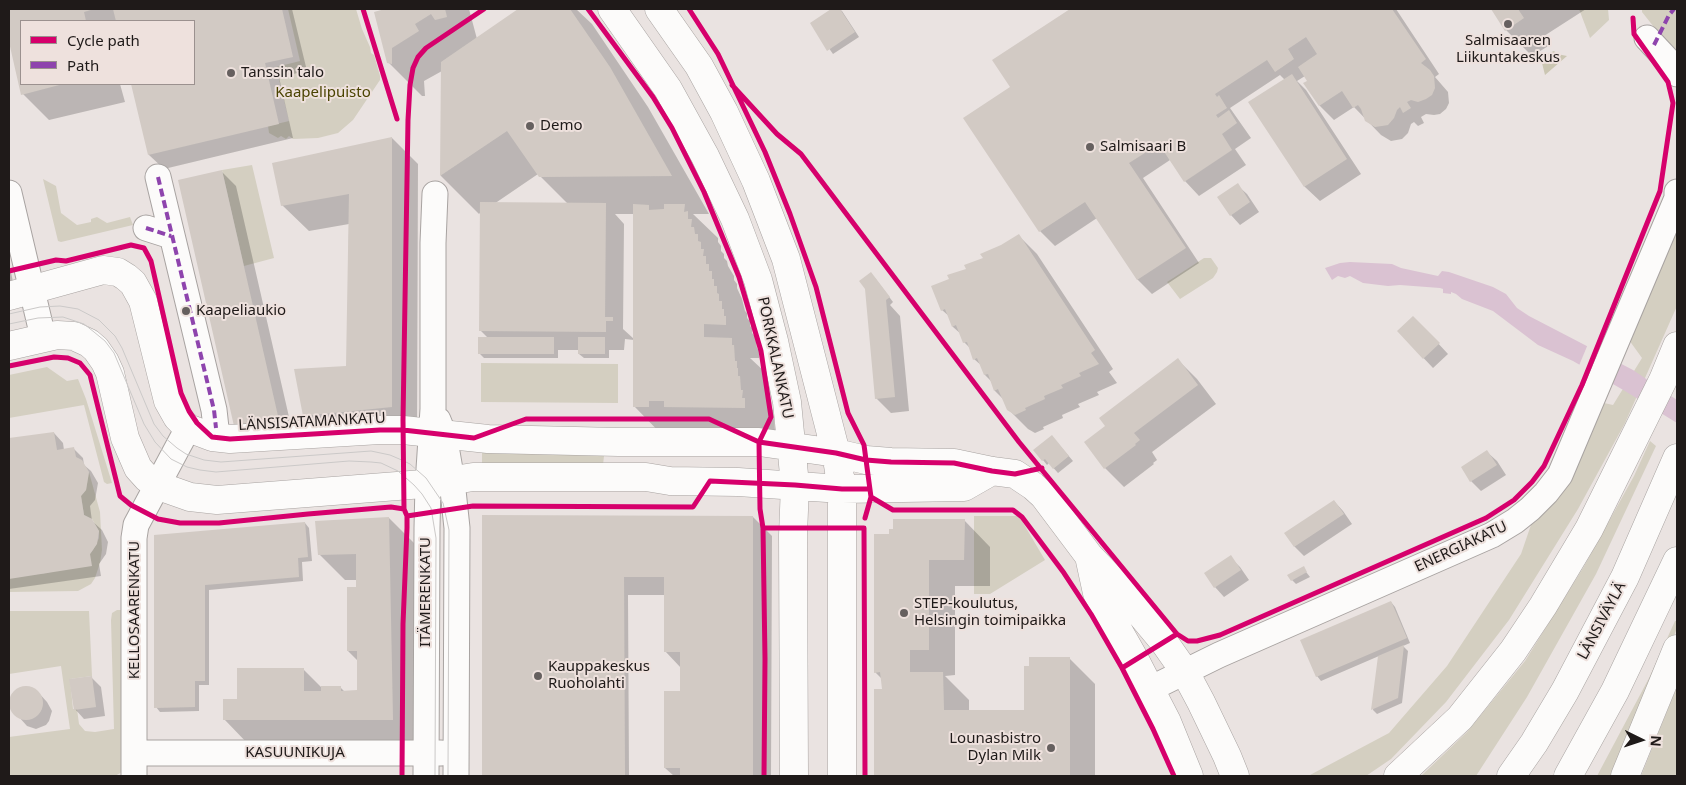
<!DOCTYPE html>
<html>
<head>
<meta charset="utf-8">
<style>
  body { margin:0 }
  #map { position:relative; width:1686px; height:785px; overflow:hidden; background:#eae3e1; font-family:"Noto Sans",sans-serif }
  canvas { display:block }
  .frame { position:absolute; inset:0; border:10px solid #1f1a19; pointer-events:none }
  .legend { position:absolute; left:20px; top:20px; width:175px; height:65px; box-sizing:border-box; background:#eee1dd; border:1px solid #9b918f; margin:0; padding:6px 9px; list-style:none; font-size:15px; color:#1f1a19 }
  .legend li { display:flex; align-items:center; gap:10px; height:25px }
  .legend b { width:25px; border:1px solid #9b918f }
  .north { position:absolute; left:1616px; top:715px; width:50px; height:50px; -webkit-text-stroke:4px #eee1dd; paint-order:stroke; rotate:94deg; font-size:14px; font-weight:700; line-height:20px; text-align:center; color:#1f1a19 }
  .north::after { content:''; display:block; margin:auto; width:18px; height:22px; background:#1f1a19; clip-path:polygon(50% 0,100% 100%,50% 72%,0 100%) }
</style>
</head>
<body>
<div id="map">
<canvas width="1686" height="785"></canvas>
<div class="frame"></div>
<ul class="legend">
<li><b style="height:6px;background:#d6006c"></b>Cycle path</li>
<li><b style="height:6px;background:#8e44ad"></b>Path</li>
</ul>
<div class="north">N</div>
</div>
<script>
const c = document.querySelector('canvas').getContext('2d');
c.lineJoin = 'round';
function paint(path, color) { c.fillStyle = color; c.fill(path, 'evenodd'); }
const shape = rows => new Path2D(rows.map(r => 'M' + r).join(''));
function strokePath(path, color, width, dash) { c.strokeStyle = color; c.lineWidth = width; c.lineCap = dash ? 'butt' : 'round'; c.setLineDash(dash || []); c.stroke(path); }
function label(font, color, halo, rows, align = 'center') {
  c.font = font + ' "Noto Sans",sans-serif'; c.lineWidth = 4; c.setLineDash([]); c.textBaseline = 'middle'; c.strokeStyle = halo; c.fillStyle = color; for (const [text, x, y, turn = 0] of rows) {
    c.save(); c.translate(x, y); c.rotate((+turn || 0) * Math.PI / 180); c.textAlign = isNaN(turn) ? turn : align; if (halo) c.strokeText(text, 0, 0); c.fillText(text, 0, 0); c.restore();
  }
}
const green = shape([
  [288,9,356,9,362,29,370,47,371,53,374,55,380,76,380,80,353,120,338,133,318,138,293,139,289,136,286,139,281,136,278,138,269,133,268,126,289,121,276,67,300,61],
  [1579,9,1608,9,1609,20,1590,38],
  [1642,9,1677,9,1677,56,1642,12],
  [252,165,274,258,244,266,222,170],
  [43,179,56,186,61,213,77,225,91,222,91,219,97,217,107,223,130,217,133,225,61,242,58,241],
  [1677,225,1677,306,1625,423,1578,509,1509,620,1446,702,1391,759,1366,776,1302,776,1310,775,1389,733,1447,666,1521,554,1532,522,1604,403,1613,405,1642,358,1629,340],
  [1204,258,1211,258,1218,268,1217,272,1213,278,1180,299,1167,282],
  [481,363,618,364,618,403,481,402],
  [47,367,67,381,78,379,86,399,112,483,107,484,104,482,84,405,9,418,9,375],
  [1650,441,1656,446,1596,574,1527,697,1476,776,1421,776,1467,732,1525,661,1583,568,1634,476],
  [482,453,602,454,604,456,603,465,482,465],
  [89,472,100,512,102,550,100,563,95,578,91,584,78,591,9,592,9,577,47,573,90,554,93,550,99,538,99,531,92,519,84,515,81,496,86,490],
  [974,516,1019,516,1045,560,990,594,974,594],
  [117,610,122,610,122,772,115,776,9,776,9,737,70,729,61,666,9,674,9,611,89,611,92,676,70,679,73,709,77,709,79,724,85,731,95,732,114,729,111,620,112,613],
  [1675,621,1677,621,1677,628,1643,716,1617,776,1597,776,1649,678],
  [1677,686,1677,776,1641,776]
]);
const forest = shape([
  [1554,51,1557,54,1567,56,1545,75,1542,63,1546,58,1547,54]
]);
const water = shape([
  [1350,262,1392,264,1401,268,1438,276,1442,271,1449,272,1493,287,1506,294,1517,308,1529,316,1633,370,1677,400,1677,423,1625,391,1573,361,1538,345,1493,311,1462,299,1456,294,1451,292,1451,294,1443,293,1443,289,1440,288,1400,285,1388,286,1363,283,1350,276,1345,278,1338,276,1332,280,1325,268,1340,263]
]);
const pier = shape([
  [1588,344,1621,361,1611,386,1578,368]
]);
const shadow = shape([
  [9,9,292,9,307,71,279,77,293,138,164,169,149,155,133,84,194,84,194,21,21,21,21,84,120,84,125,102,49,120,23,94,9,37],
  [390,9,406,9,408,11,412,9,469,9,477,39,520,9,576,9,592,24,648,107,709,214,693,214,718,238,718,242,721,246,721,251,724,254,724,258,727,261,728,266,734,276,734,280,737,284,737,288,742,299,745,311,747,313,747,318,750,321,750,326,752,328,752,333,755,336,757,348,759,351,759,358,750,358,765,372,768,393,770,395,771,409,773,410,775,430,778,433,667,440,634,406,634,340,625,339,624,350,609,350,609,358,584,358,579,354,579,350,558,350,558,358,484,358,480,354,488,338,480,330,481,212,479,214,441,176,442,71,424,81,425,96,422,96,388,62,376,12],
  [538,174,568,204,494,204],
  [615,214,634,214,634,339,623,329,624,224],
  [834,9,839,9,842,11,859,37,833,54,811,23],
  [1071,9,1396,9,1439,74,1435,77,1448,92,1449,103,1446,109,1440,114,1434,115,1426,114,1421,117,1424,123,1418,126,1414,122,1411,124,1408,133,1402,139,1391,141,1381,135,1354,107,1334,120,1320,106,1305,83,1308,81,1305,76,1297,81,1306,90,1361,174,1320,201,1305,187,1250,103,1285,80,1280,75,1230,108,1251,138,1235,149,1246,165,1199,196,1185,181,1170,160,1143,178,1199,263,1152,294,1137,279,1097,218,1055,246,1040,231,965,119,1011,87],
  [1492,9,1586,9,1544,36,1550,45,1532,56,1506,30],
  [392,138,418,164,417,433,331,442,305,416,347,367,349,224,309,231,282,205],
  [221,171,236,186,292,430,235,425],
  [1237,185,1247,194,1259,212,1240,225,1231,215],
  [1019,236,1037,254,1113,369,1109,372,1117,383,1097,392,1099,395,1078,404,1080,407,1062,415,1063,418,1043,427,1044,429,1035,433,1028,429,1008,409,1003,399,995,391,992,382,985,375,982,366,974,359,971,349,964,342,961,334,953,327,950,317,942,310,951,280],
  [9,263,15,291,9,293],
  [875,278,893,302,890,305,900,316,909,411,891,413,876,398],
  [1423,327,1448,354,1433,368,1398,331],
  [1178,360,1197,379,1216,404,1152,452,1157,460,1153,463,1154,464,1124,487,1105,468,1107,427],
  [54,433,63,443,64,450,74,449,83,458,84,465,91,471,98,483,95,500,90,506,92,521,102,530,108,542,106,554,99,564,101,576,9,589,9,440],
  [1056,441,1073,461,1058,473,1049,463,1047,465,1035,450],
  [1487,452,1497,461,1506,475,1481,491,1471,481,1462,468],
  [1334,501,1343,511,1352,524,1304,556,1295,547,1286,533],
  [484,517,753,517,772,536,771,776,674,776,665,768,681,692,681,668,665,651,665,595,628,595,629,776,483,776],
  [389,518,415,544,419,745,250,746,224,719,238,701,304,670,321,687,340,687,345,692,358,692,358,661,348,651,357,580,345,580,319,554],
  [964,520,990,547,990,586,955,586,955,675,945,676,969,700,969,711,1025,711,1069,658,1095,684,1095,776,875,776,875,690,883,690,882,679,875,672,890,535],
  [305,523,309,528,312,561,302,562,303,581,209,590,209,685,199,685,199,711,160,712,156,707,156,536],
  [1230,557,1240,567,1249,580,1224,597,1215,587],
  [1303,568,1310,577,1296,584,1292,580],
  [1391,602,1395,607,1410,643,1403,646,1408,651,1402,703,1377,714,1373,710,1379,656,1321,681,1317,676],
  [91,677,101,687,105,716,84,719,75,709],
  [22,687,27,687,37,691,47,702,52,711,49,721,46,725,36,729,27,726,10,707,11,697,13,693]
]);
const building = shape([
  [9,9,94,9,84,12,86,21,21,21,21,84,63,84,21,95,9,42],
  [113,9,282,9,293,57,265,63,279,124,148,155,131,84,194,84,194,21,116,21],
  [385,9,445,9,447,17,435,20,431,14,415,24,419,31,392,48,392,64,387,63,374,12],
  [518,9,570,9,610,67,672,176,539,177,507,131,440,176,441,62],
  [831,9,840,9,855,32,827,51,810,23],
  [1070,9,1392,9,1426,59,1421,63,1430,70,1434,76,1435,88,1432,95,1426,99,1418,102,1411,100,1407,102,1411,108,1403,113,1400,107,1397,110,1394,118,1388,125,1375,127,1365,121,1361,109,1358,105,1353,108,1342,91,1319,106,1303,83,1307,81,1298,67,1317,54,1306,37,1288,49,1294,59,1275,72,1267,60,1215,94,1217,97,1219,95,1227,108,1216,115,1218,118,1229,110,1237,123,1222,134,1232,150,1184,182,1159,144,1129,163,1186,248,1137,280,1085,202,1039,232,963,118,1010,87,992,60],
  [1491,9,1518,9,1524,18,1505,31],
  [1292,74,1347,159,1304,187,1248,102],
  [392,137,392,407,303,416,294,369,346,366,349,194,281,206,272,163],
  [222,170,278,416,234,426,178,180],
  [1238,183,1250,202,1230,216,1217,197],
  [480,202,606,203,605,317,613,317,613,321,606,321,606,332,479,331],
  [633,204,649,205,649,210,664,209,664,204,685,204,684,212,688,211,688,219,692,219,691,227,694,227,695,234,698,234,698,241,701,242,701,249,704,249,703,256,706,256,706,264,709,264,709,271,712,271,712,279,714,279,714,286,717,286,717,293,719,294,719,301,722,301,722,309,724,309,724,316,726,316,726,325,704,324,704,337,732,338,732,345,734,345,735,361,737,361,737,368,738,368,738,376,740,376,741,390,743,390,742,398,745,398,745,408,664,407,664,401,649,401,649,407,633,407],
  [1019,234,1095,350,1091,353,1099,364,1079,373,1081,376,1061,385,1063,388,1044,396,1045,399,1025,408,1026,410,1015,415,1007,410,998,389,994,391,988,374,984,375,977,358,973,360,967,342,963,343,956,325,952,327,945,309,941,311,931,286,949,279,947,275,966,269,964,265,983,258,980,254,1001,245],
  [871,272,890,297,886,300,895,397,875,399,865,289,859,281],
  [1413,316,1440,343,1423,359,1397,331],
  [478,337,554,337,554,354,478,354],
  [578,337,605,337,605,354,578,354],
  [1178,358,1198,385,1134,433,1140,440,1135,444,1136,445,1104,469,1084,442,1105,426,1099,418],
  [54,432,57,450,74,447,76,457,82,460,89,472,86,490,81,496,84,515,92,519,99,531,97,544,90,554,92,566,9,579,9,438],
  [1052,435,1069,456,1053,469,1045,459,1042,461,1033,450],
  [1487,450,1497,465,1470,482,1461,467],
  [1334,500,1344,514,1294,547,1284,533],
  [482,515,753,516,753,776,680,776,680,768,664,768,664,691,680,691,680,652,664,652,664,577,624,577,625,776,482,776],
  [389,517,393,720,223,720,223,699,237,699,237,668,304,668,304,691,321,691,321,686,341,686,341,691,357,690,357,651,347,651,347,587,356,587,356,554,318,555,315,521],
  [893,519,965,519,964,560,929,560,929,650,910,650,910,672,943,672,944,710,1024,710,1024,666,1029,666,1029,657,1070,657,1070,776,874,776,874,689,882,689,880,672,874,673,874,534,889,534,889,529,893,529],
  [305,522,308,557,298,558,299,577,205,585,205,681,195,681,195,707,154,708,154,535],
  [1231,555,1241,570,1214,588,1204,573],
  [1304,566,1307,572,1291,581,1287,575],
  [1391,601,1407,638,1316,677,1300,640],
  [1404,645,1398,698,1371,710,1378,656],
  [92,676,96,707,74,710,69,679],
  '9 703a17 17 0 1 1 34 0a17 17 0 1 1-34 0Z'
]);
const minor = shape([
  [1647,38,1675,68,1677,74],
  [158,177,214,410,216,428],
  [9,193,43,337],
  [146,228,171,236],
  [438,420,444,435,452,481,457,528,456,776],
  [1150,689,1219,655,1492,535,1515,521,1530,509,1546,493,1560,475,1677,198,1677,192],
  [134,753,441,753],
  [134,776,134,538,136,525,188,428],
  [426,776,427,528,428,484,433,409,433,243,435,194]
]);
const major = shape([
  [612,9,668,89,705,156,735,219,758,280,774,341,787,402,795,485,793,535,794,776],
  [659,9,699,66,724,112,756,181,786,259,836,453,842,489,842,776],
  [9,296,103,270,118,272,126,277,133,283,143,301,168,401,177,417,188,428,212,437,230,439,380,430,403,430,488,439,619,442,759,442,836,453,866,460,891,462,954,463,992,471,1015,474,1033,486,1044,496,1089,556,1114,582,1164,642,1185,672,1201,702,1227,756,1235,776],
  [9,346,57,335,74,336,89,343,96,349,105,362,110,373,125,438,138,468,147,478,156,485,190,497,217,500,436,483,473,477,646,477,670,481,738,482,842,489,964,487,992,471],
  [1089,556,1097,593,1135,660,1167,722,1189,776]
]);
const highway = shape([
  [1398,776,1460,718,1513,651,1543,606,1589,529,1663,380,1677,346],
  [1511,776,1534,743,1565,691,1625,577,1677,458],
  [1568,776,1615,691,1677,561],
  [1625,776,1677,649]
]);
const tram = shape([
  [9,314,40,307,60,306,78,309,99,320,115,336,122,348,154,424,163,436,177,448,186,454,204,460,221,462,371,451,390,455,404,461,410,464,426,478,443,503,449,530,448,776],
  [9,324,38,318,63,317,84,324,94,332,105,341,114,353,144,424,155,442,171,459,187,467,200,470,216,472,349,461,371,462,381,463,398,471,414,485,422,494,431,508,436,538,435,776]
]);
const quiet = shape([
  [1654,45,1669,15,1674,9],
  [158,177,214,410,216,428],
  [146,228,171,236]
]);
const cycleway = shape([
  [363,9,397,119],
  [588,9,653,97,672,128,704,192,739,277,761,351,771,417,759,442,760,509,763,528,765,659,764,776],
  [689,9,718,54,765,152,790,214,816,287,848,413,864,445,871,497,865,518],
  [732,85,777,134,801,154,1019,442,1177,634,1188,641,1197,641,1220,635,1486,518,1514,500,1532,482,1544,466,1582,385,1660,191,1673,103,1668,82,1634,34,1633,18],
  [9,271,56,260,66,261,131,245,144,248,151,261,181,393,189,411,197,423,212,437,230,439,380,430,403,430,474,438,526,419,709,419,759,442,836,453,866,460,891,462,954,463,992,471,1015,474,1042,468],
  [9,366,54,357,68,358,80,363,90,375,120,496,131,505,158,519,180,523,219,523,308,514,391,507,404,509],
  [871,497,893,510,1013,510,1022,517,1064,573,1091,614,1122,668,1153,729,1174,776],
  [407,516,473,506,693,507,710,481,795,485,842,489,869,489],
  [763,528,864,528,865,776],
  [1122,668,1177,634],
  [402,776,403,624,407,528,407,516,404,509,403,420,408,120,410,85,413,68,418,57,426,48,484,9]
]);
const markers = [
  [1508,24,5,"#66605f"],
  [231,73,5,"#66605f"],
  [530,126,5,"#66605f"],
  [1090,147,5,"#66605f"],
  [186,311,5,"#66605f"],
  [904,613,5,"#66605f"],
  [538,676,5,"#66605f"],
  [1051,748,5,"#66605f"]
];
const poiNames = [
  ["Salmisaaren",1508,41,"center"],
  ["Liikuntakeskus",1508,58,"center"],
  ["Tanssin talo",241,73],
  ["Demo",540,126],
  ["Salmisaari B",1100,147],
  ["Kaapeliaukio",196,311],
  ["STEP-koulutus,",914,604],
  ["Helsingin toimipaikka",914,621],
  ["Kauppakeskus",548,667],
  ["Ruoholahti",548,684],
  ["Lounasbistro",1041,739,"right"],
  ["Dylan Milk",1041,756,"right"]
];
const parkNames = [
  ["Kaapelipuisto",323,93]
];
const streetNames = [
  ["PORKKALANKATU",775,358,78],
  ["LÄNSISATAMANKATU",312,422,-3],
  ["ENERGIAKATU",1461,547,-25],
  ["ITÄMERENKATU",426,592,-90],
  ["KELLOSAARENKATU",135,610,-90],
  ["LÄNSIVÄYLÄ",1602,621,-62],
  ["KASUUNIKUJA",295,753]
];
paint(green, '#d4cfc1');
paint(forest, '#cbc6b2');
paint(water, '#dac2d2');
paint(pier, '#eae3e1');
paint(shadow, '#0003');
paint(building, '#d2cac4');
strokePath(minor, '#a8a3a1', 27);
strokePath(major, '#a8a3a1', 29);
strokePath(highway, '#a8a3a1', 29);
strokePath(minor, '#fcfbfa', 25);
strokePath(major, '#fcfbfa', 28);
strokePath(highway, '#fcfbfa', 28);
strokePath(tram, '#cbc9c8', 1);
strokePath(quiet, '#8e44ad', 4, [8, 4]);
strokePath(cycleway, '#d6006c', 5);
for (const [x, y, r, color] of markers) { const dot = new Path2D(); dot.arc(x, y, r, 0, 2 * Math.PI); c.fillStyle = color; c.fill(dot); strokePath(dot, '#eee1dd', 2); }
label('15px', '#1f1a19', '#eee1dd', poiNames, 'left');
label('15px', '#4b4402', '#eee1dd', parkNames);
label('15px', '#1f1a19', '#eee1dd', streetNames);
</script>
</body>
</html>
